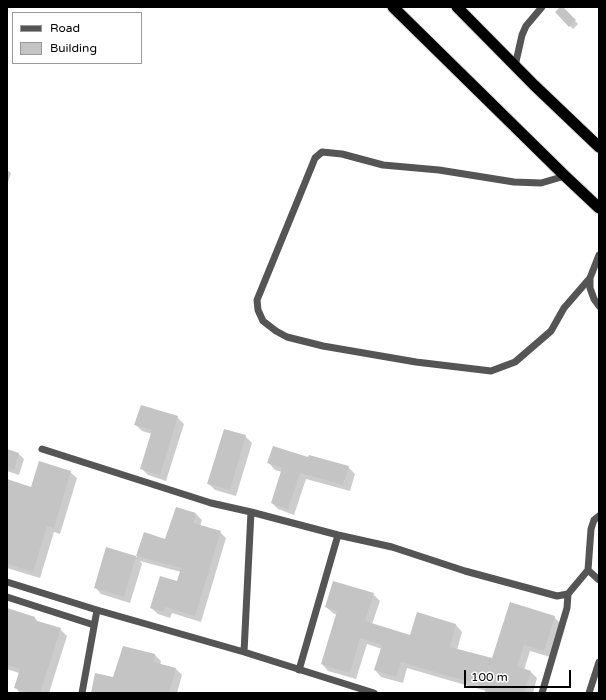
<!DOCTYPE html>
<html>
<head>
<meta charset="utf-8">
<style>
  body { margin:0 }
  #map { position:relative; width:606px; height:700px; overflow:hidden; background:#fff; font-family:"Varela Round",sans-serif }
  canvas { display:block }
  .frame { position:absolute; inset:0; border:8px solid #000; pointer-events:none }
  .legend { position:absolute; left:12px; top:12px; width:130px; height:52px; box-sizing:border-box; background:#fff; border:1px solid #999; margin:0; padding:5px 7px; list-style:none; font-size:12px; color:#000 }
  .legend li { display:flex; align-items:center; gap:8px; height:20px }
  .legend b { width:20px; border:1px solid #999 }
  .scale { position:absolute; left:464px; top:670px; width:107px; height:18px; box-sizing:border-box; border:2px solid #000; border-top:0; padding-left:5px; font-size:12px; line-height:14px; white-space:nowrap; color:#000; -webkit-text-stroke:3px #fff; paint-order:stroke }
</style>
</head>
<body>
<div id="map">
<canvas width="606" height="700"></canvas>
<div class="frame"></div>
<ul class="legend">
<li><b style="height:5px;background:#555"></b>Road</li>
<li><b style="height:11px;background:#c4c4c4"></b>Building</li>
</ul>
<div class="scale">100 m</div>
</div>
<script>
const c = document.querySelector('canvas').getContext('2d');
c.lineJoin = 'round';
function paint(path, color) { c.fillStyle = color; c.fill(path, 'evenodd'); }
const shape = rows => new Path2D(rows.map(r => 'M' + r).join(''));
function strokePath(path, color, width, dash) { c.strokeStyle = color; c.lineWidth = width; c.lineCap = dash ? 'butt' : 'round'; c.setLineDash(dash || []); c.stroke(path); }
const shadow = shape([
  [561,7,578,24,573,29,556,12],
  [7,170,11,173,7,185],
  [177,417,184,424,166,481,148,475,141,468,152,434,142,431,136,425],
  [245,436,252,443,236,496,215,490,208,483],
  [7,450,19,454,24,459,19,475,7,471],
  [309,458,348,467,355,474,350,491,306,479,294,515,278,509,272,503,282,472,275,470,269,463],
  [70,472,77,478,60,534,54,532,40,578,7,568,7,480,31,488],
  [196,514,202,520,200,526,220,532,226,538,201,622,172,613,170,618,158,614,151,608,178,582,181,572,140,561,142,564,130,603,101,594,95,587,107,548,137,557,145,534,166,541],
  [373,594,380,601,372,624,411,636,418,614,456,625,462,632,457,650,492,660,554,617,561,624,550,657,530,651,524,670,531,672,537,678,533,693,486,693,486,691,407,668,403,683,381,677,375,670,382,649,367,644,356,679,328,671,322,664,337,615,333,613,326,607],
  [7,609,35,618,39,623,60,629,67,636,49,693,20,693,15,687,19,673,7,669],
  [154,654,161,661,160,665,176,669,182,675,177,693,92,693]
]);
const building = shape([
  [560,7,563,7,576,20,569,27,555,12],
  [141,405,178,416,160,475,140,469,152,430,134,425],
  [224,429,246,435,230,490,207,484],
  [273,446,308,457,309,455,349,466,343,485,300,473,288,509,271,503,282,468,267,463],
  [7,449,19,453,14,470,7,468],
  [39,461,71,471,54,528,47,526,33,572,7,564,7,479,31,487],
  [176,507,196,513,193,523,221,531,195,616,165,607,164,612,150,608,160,576,177,581,181,568,136,556,144,532,165,539],
  [106,547,136,556,124,597,94,588],
  [333,581,374,593,365,621,410,635,417,612,456,624,450,647,492,658,510,602,555,616,544,651,524,645,517,666,531,671,524,693,485,693,486,687,401,662,396,677,374,670,382,645,360,638,350,673,321,664,337,611,325,607],
  [7,608,35,617,34,620,61,628,40,693,30,693,14,688,20,669,7,665],
  [123,646,155,654,153,662,176,668,169,693,91,693,95,673,113,677]
]);
const minor = shape([
  [515,66,522,35,526,26,542,7],
  [565,176,541,183,514,182,439,170,383,165,342,154,322,152,315,158,311,168,257,300,258,310,263,321,276,331,287,337,323,346,416,362,491,371,515,362,551,331,564,308,590,278],
  [599,255,590,278,590,288,594,299,599,306],
  [42,449,211,503,251,512,244,652],
  [251,512,338,535,392,547,465,571,557,596,568,594,588,570,591,529,594,520,599,516],
  [588,570,599,580],
  [7,582,97,610,244,652,374,693],
  [7,597,94,625],
  [299,670,338,535],
  [82,693,97,610],
  [542,693,567,608,568,594],
  [589,693,599,662]
]);
const trunk = shape([
  [393,7,565,176,599,208],
  [457,7,534,85,599,147]
]);
paint(shadow, '#0003');
paint(building, '#c4c4c4');
strokePath(trunk, '#dbdbdb', 13);
strokePath(minor, '#555', 7);
strokePath(trunk, '#000', 11);
</script>
</body>
</html>
